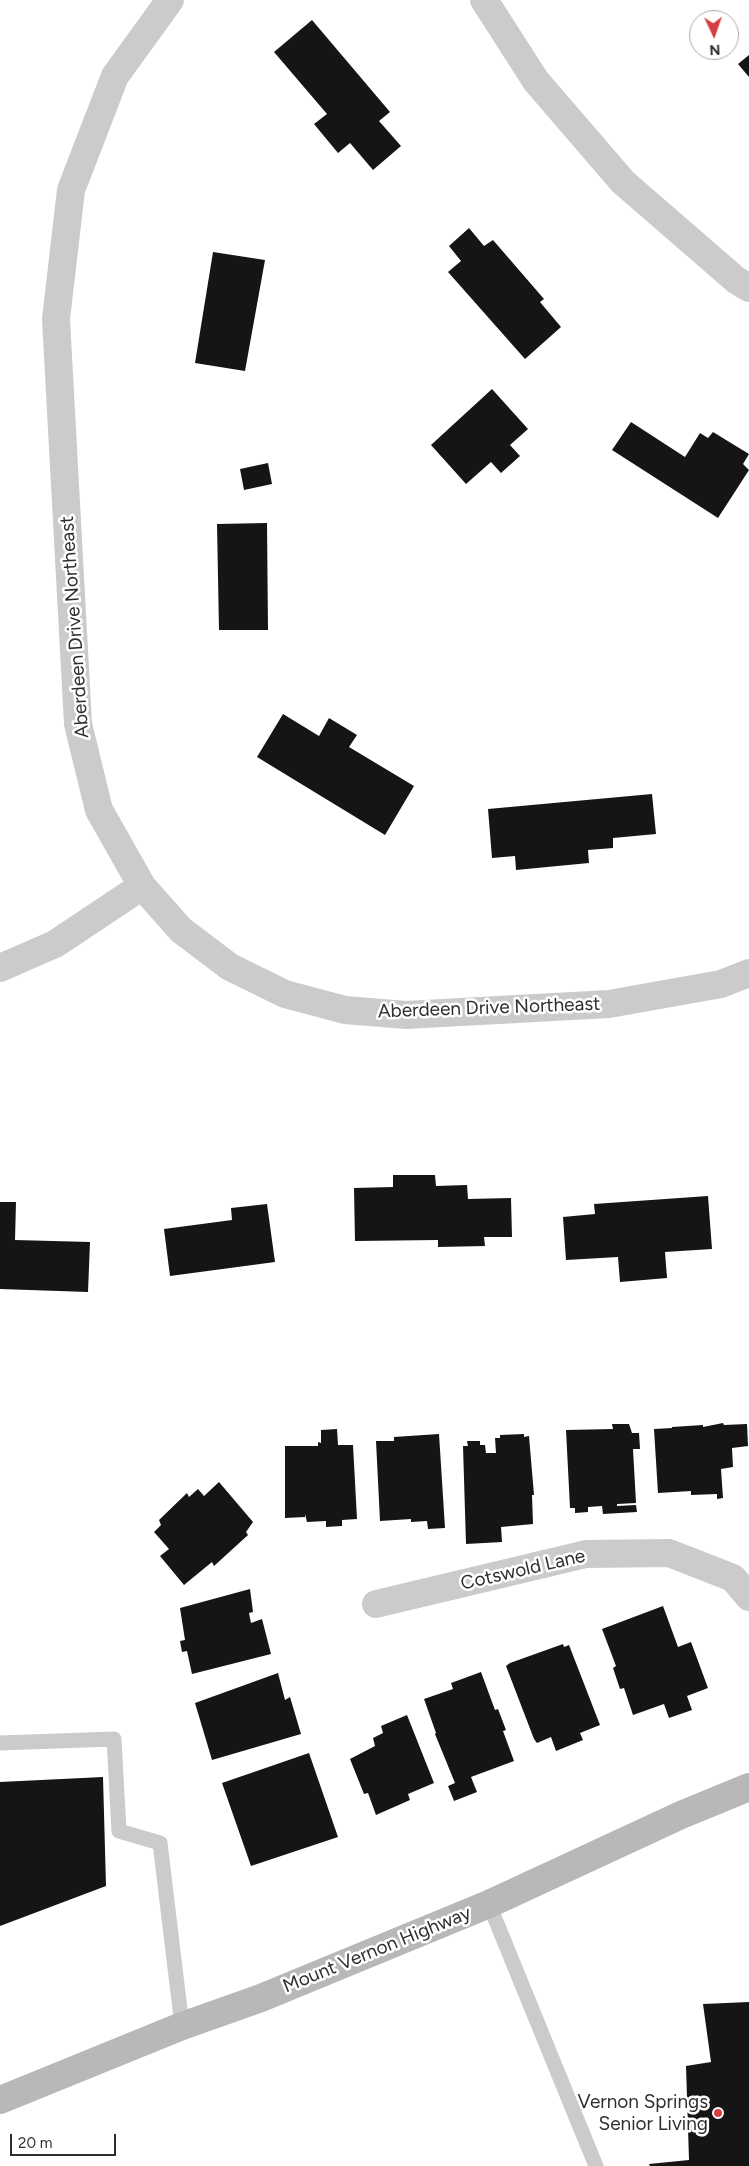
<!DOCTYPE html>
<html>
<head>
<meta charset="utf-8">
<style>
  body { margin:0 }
  #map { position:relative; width:749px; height:2166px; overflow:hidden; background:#fff; font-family:Figtree,sans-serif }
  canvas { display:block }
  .north { position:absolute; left:689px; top:10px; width:50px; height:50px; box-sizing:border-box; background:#fff; border:1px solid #ababab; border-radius:50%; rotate:177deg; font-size:14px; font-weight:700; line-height:20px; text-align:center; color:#2e2e2e }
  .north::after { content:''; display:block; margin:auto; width:18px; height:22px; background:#d63f42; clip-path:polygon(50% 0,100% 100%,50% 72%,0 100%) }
  .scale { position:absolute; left:10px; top:2134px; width:106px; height:22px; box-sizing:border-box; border:2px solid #2e2e2e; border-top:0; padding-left:6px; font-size:15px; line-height:18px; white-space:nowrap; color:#2e2e2e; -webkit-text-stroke:4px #fff; paint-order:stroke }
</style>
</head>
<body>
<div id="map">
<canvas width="749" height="2166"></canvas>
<div class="north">N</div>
<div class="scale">20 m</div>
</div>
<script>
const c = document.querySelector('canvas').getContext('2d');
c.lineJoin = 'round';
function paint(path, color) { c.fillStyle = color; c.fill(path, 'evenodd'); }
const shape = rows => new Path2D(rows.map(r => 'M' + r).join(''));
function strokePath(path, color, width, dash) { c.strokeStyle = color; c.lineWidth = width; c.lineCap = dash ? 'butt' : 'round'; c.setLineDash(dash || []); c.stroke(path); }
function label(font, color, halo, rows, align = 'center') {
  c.font = font + ' Figtree,sans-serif'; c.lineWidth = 5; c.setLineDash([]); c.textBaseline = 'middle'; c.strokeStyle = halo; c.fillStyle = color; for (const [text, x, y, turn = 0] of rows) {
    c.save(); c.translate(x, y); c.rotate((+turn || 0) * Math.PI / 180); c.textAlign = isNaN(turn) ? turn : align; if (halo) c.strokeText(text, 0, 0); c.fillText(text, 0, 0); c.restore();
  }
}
const building = shape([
  [312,20,390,112,379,121,401,146,373,170,350,143,338,153,314,124,327,114,274,52],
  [749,55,749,77,738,64],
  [469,228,484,246,493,240,544,299,540,302,561,327,525,359,448,272,461,261,449,246],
  [213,252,265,260,245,371,195,363],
  [492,389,528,429,510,445,520,456,501,473,491,462,466,484,431,445],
  [631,422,685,457,700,433,708,438,713,432,749,454,743,464,749,470,718,518,612,450],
  [268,463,272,484,244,490,240,469],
  [267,523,268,630,219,630,217,524],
  [283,714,319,736,329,718,357,735,349,747,414,786,385,835,257,757],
  [652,794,656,834,613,838,613,848,588,850,589,863,516,870,515,856,492,858,488,809],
  [393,1175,435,1175,436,1186,467,1185,468,1199,511,1198,512,1237,484,1237,485,1246,438,1247,438,1240,355,1241,354,1188,393,1187],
  [708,1196,712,1249,665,1252,667,1278,620,1282,618,1257,566,1260,563,1217,595,1214,594,1204],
  [0,1202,16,1202,15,1240,90,1242,88,1292,0,1289],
  [267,1204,275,1262,170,1276,164,1229,232,1220,231,1208],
  [723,1423,724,1425,747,1424,748,1446,732,1448,733,1467,721,1469,723,1498,717,1499,717,1494,691,1495,691,1491,658,1493,654,1429,672,1428,672,1427,703,1425,703,1427],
  [612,1424,629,1424,632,1433,639,1433,640,1449,633,1449,636,1503,617,1504,617,1506,636,1505,637,1512,603,1514,602,1506,588,1507,588,1512,575,1513,575,1508,570,1508,566,1430,613,1429],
  [337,1429,338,1445,353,1445,357,1519,342,1520,342,1526,326,1527,326,1521,307,1522,305,1514,305,1517,285,1518,285,1446,318,1446,318,1442,321,1443,321,1430],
  [439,1434,445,1528,428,1529,427,1521,411,1522,411,1519,380,1521,376,1441,394,1441,394,1437],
  [524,1434,524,1437,529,1436,534,1495,532,1495,533,1524,501,1527,502,1542,466,1544,463,1446,468,1446,467,1441,480,1441,480,1445,485,1445,486,1453,496,1453,495,1438,500,1438,500,1435],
  [219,1482,253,1522,246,1532,248,1535,214,1566,212,1562,184,1585,160,1556,169,1549,154,1532,161,1525,159,1520,187,1493,189,1497,198,1489,204,1496],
  [250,1589,253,1612,249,1613,251,1623,262,1619,271,1654,192,1674,187,1651,182,1652,180,1641,185,1640,180,1608],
  [663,1606,678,1647,691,1642,708,1688,687,1696,692,1710,669,1718,664,1704,633,1715,624,1688,620,1689,613,1668,616,1666,602,1629],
  [563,1644,564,1647,569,1645,600,1725,580,1733,583,1740,556,1751,551,1737,537,1743,534,1739,506,1666,510,1663],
  [481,1672,495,1710,498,1709,506,1730,503,1731,514,1761,471,1777,477,1792,454,1801,448,1786,455,1783,435,1734,436,1733,424,1699,453,1689,451,1683],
  [278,1673,285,1700,290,1697,301,1734,212,1760,195,1703],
  [407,1715,434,1783,408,1794,410,1800,376,1815,368,1793,364,1794,350,1759,375,1746,373,1738,383,1733,381,1726],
  [309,1753,338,1837,251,1866,222,1783],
  [103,1777,106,1886,0,1926,0,1782],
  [749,2002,749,2166,650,2166,649,2164,689,2160,686,2066,711,2062,703,2004]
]);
const lane = shape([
  [0,1743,114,1739,119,1831,160,1843,182,2026],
  [489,1904,596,2166]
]);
const street = shape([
  [170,0,115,76,71,190,56,319,78,724,99,810,142,886,181,930,230,967,285,994,345,1010,406,1015,609,1004,721,984,749,973],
  [484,0,536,81,623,182,736,280,749,288],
  [0,968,55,944,142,886],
  [376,1604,586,1554,669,1553,733,1578,749,1597]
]);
const secondary = shape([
  [0,2100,182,2026,261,1998,489,1904,681,1815,749,1787]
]);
const markers = [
  [718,2113,5,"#d63f42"]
];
const streetNames = [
  ["Aberdeen Drive Northeast",75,627,-94],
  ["Aberdeen Drive Northeast",489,1008,-2],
  ["Cotswold Lane",523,1570,-13],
  ["Mount Vernon Highway",377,1950,-22]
];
const poiNames = [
  ["Vernon Springs",708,2102],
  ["Senior Living",708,2124]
];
paint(building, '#151515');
strokePath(lane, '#cbcbcb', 15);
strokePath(street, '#cbcbcb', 28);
strokePath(secondary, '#b8b8b8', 28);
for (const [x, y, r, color] of markers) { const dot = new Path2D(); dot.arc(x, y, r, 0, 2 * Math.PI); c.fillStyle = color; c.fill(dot); strokePath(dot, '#fff', 2); }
label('19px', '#2e2e2e', '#fff', streetNames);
label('19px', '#2e2e2e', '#fff', poiNames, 'right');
</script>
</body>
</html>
